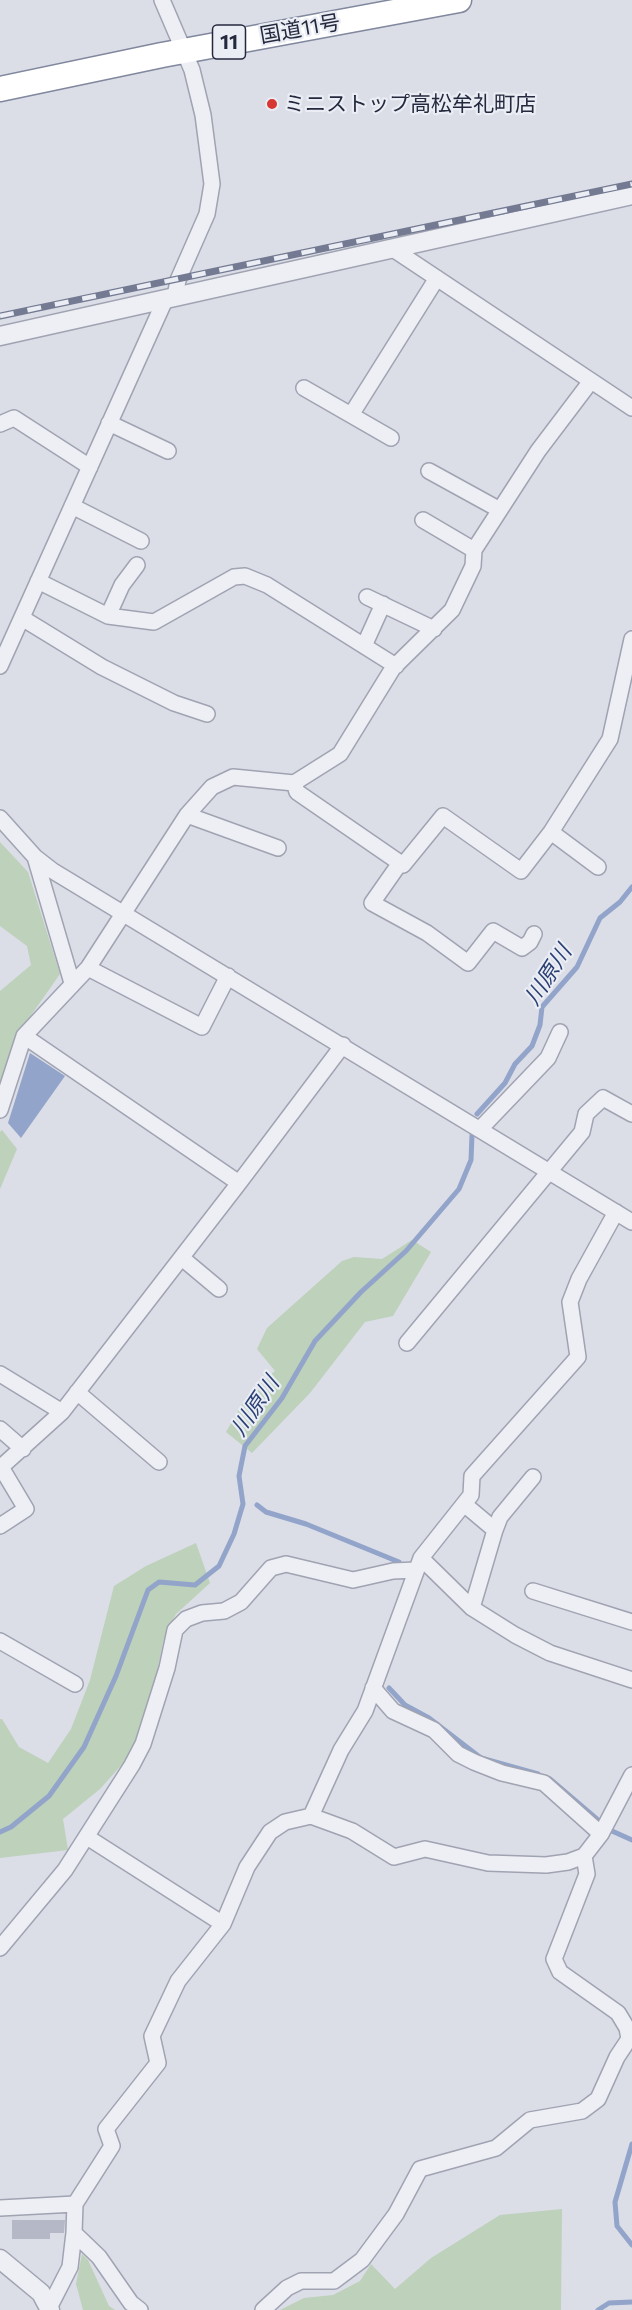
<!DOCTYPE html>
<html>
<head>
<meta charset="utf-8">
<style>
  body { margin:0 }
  canvas { display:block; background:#dbdde7 }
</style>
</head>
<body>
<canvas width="632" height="2310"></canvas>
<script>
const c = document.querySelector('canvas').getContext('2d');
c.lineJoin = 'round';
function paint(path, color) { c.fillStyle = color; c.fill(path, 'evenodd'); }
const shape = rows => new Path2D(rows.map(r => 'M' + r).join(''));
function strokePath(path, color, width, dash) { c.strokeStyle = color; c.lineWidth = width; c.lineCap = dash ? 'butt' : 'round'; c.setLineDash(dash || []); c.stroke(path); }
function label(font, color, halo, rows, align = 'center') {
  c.font = font + ' Commissioner,"Noto Sans JP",sans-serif'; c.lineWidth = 4.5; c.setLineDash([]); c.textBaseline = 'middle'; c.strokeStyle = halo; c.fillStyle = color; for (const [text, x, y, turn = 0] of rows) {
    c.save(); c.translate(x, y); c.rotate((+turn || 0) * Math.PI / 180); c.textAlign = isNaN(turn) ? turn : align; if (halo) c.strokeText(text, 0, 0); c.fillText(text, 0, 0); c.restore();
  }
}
const green = shape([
  [0,842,28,872,60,974,20,1031,0,1083,0,991,31,965,27,946,0,926],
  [2,1130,17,1149,0,1189,0,1132],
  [412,1240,431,1252,393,1316,365,1322,310,1393,252,1453,226,1432,248,1394,275,1371,257,1349,267,1328,342,1261,354,1257,382,1259],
  [196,1543,210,1583,176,1614,164,1638,150,1705,133,1752,100,1789,63,1819,68,1850,0,1858,0,1719,2,1719,19,1747,48,1763,71,1729,90,1680,114,1586,146,1566],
  [562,2209,561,2310,280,2310,304,2298,333,2295,360,2281,371,2264,395,2289,431,2258,500,2215],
  [82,2254,88,2260,109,2306,115,2310,83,2310,76,2284]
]);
const water = shape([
  [30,1053,65,1076,21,1138,8,1123]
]);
const stream = shape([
  [477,1114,505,1083,515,1064,532,1046,540,1025,542,1007,577,967,600,918,620,902,632,887],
  [257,1505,266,1512,306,1524,399,1562],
  [389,1688,405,1705,429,1718,481,1758,538,1774],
  [550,1779,598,1820,612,1831,632,1840],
  [0,1832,11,1827,49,1796,84,1747,116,1676,148,1590,159,1582,195,1585,219,1566,234,1534,243,1504,239,1476,245,1446,282,1398,315,1341,361,1292,406,1251,459,1189,471,1160,472,1135],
  [632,2144,615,2202,617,2226,632,2245],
  [598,2310,609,2303,632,2302]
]);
const building = shape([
  [12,2220,65,2220,64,2233,50,2233,50,2239,12,2239]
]);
const minor = shape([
  [162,0,192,70,203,115,212,184,207,214,178,280,175,297],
  [393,249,632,408],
  [304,388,391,438],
  [351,415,437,278],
  [109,423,168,451],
  [0,424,14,418,90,467],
  [429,471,500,510],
  [72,506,141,541],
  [423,520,474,550],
  [38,581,108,616,154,622,234,577,245,576,267,585,396,666],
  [367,597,434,629],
  [108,616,122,585,137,565],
  [22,618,102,667,174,703,207,714],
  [364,646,383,604],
  [0,666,165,300],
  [294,783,297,792,403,865,443,816,521,871,551,832,610,739,632,639],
  [187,815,278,848],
  [0,818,35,857,53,871,632,1222],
  [551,832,598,867],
  [35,857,72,983],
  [400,863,372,903,427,933,468,963,493,931,522,948,530,942,534,934],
  [88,968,202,1027,228,976],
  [24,1036,239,1183],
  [0,1110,24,1036,88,968,187,815,212,787,233,777,294,783,340,754,393,668,452,610,473,566,474,550,538,451,591,381],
  [480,1129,548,1058,560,1032],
  [182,1258,219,1289],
  [407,1343,582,1132,586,1114,603,1098,632,1114],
  [0,1374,62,1412],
  [77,1392,159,1462],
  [0,1429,23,1449],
  [0,1468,62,1412,239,1183,343,1045],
  [464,1504,495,1530],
  [0,1526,26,1509,1,1467],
  [421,1558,472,1608,515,1635,550,1653,632,1680],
  [533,1591,632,1622],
  [472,1608,495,1530,500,1517,533,1477],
  [0,1641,75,1684],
  [373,1688,393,1711,434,1730,458,1754,474,1762,502,1773,544,1783,601,1834],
  [311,1816,352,1831,394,1857,425,1849,488,1863,546,1865,568,1862,584,1856,601,1834,632,1775],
  [87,1837,223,1924],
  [0,1948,65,1870,132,1765,143,1744,167,1668,175,1630,186,1619,202,1613,224,1611,241,1602,271,1568,286,1564,353,1580,393,1571,416,1570],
  [0,2208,75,2204],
  [49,2308,70,2267,74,2233],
  [140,2310,131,2303,99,2257,74,2233,75,2204,112,2146,106,2129,158,2063,152,2036,178,1981,223,1924,247,1867,270,1832,285,1822,311,1816,341,1750,365,1711,421,1558,471,1495,472,1476,578,1357,570,1302,579,1279,616,1212],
  [263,2310,287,2288,301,2281,334,2281,362,2260,396,2214,420,2169,496,2148,530,2120,582,2111,598,2099,617,2057,629,2039,627,2028,618,2013,560,1972,554,1959,587,1874,584,1856]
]);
const tertiary = shape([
  [0,336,632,195],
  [0,2259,41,2293,50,2310]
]);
const trunk = shape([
  [0,89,162,55,459,0]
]);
const rail = shape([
  [0,316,632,184]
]);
const markers = [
  [272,104,6,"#d83633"]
];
const shields = [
  [229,42,33]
];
const shieldNames = [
  ["11",229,42]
];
const streetNames = [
  ["国道11号",300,29,-10]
];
const poiNames = [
  ["ミニストップ高松牟礼町店",284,104]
];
const waterNames = [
  ["川原川",548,975,-57],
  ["川原川",255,1406,-56]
];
paint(green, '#bdd1bb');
paint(water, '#92a4ca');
strokePath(stream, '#92a4ca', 5);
paint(building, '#b5b8c7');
strokePath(minor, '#a0a3b1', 18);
strokePath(tertiary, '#a0a3b1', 21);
strokePath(trunk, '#81889e', 27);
strokePath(minor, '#eeeff5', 15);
strokePath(tertiary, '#eeeff5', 18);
strokePath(trunk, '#fff', 24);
strokePath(rail, '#737a91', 7);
strokePath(rail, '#eaedf4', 4.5, [14]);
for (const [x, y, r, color] of markers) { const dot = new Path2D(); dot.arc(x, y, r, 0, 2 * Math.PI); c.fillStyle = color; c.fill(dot); strokePath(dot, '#eaedf4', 2); }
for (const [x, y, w] of shields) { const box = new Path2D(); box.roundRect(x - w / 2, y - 17, w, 34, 4.5); c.fillStyle = '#eaedf4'; c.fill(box); strokePath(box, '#24293e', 1.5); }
label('bold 20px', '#24293e', null, shieldNames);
label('21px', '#24293e', '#eaedf4', streetNames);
label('21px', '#24293e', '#eaedf4', poiNames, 'left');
label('italic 22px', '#2b4074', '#eaedf4', waterNames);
</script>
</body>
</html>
